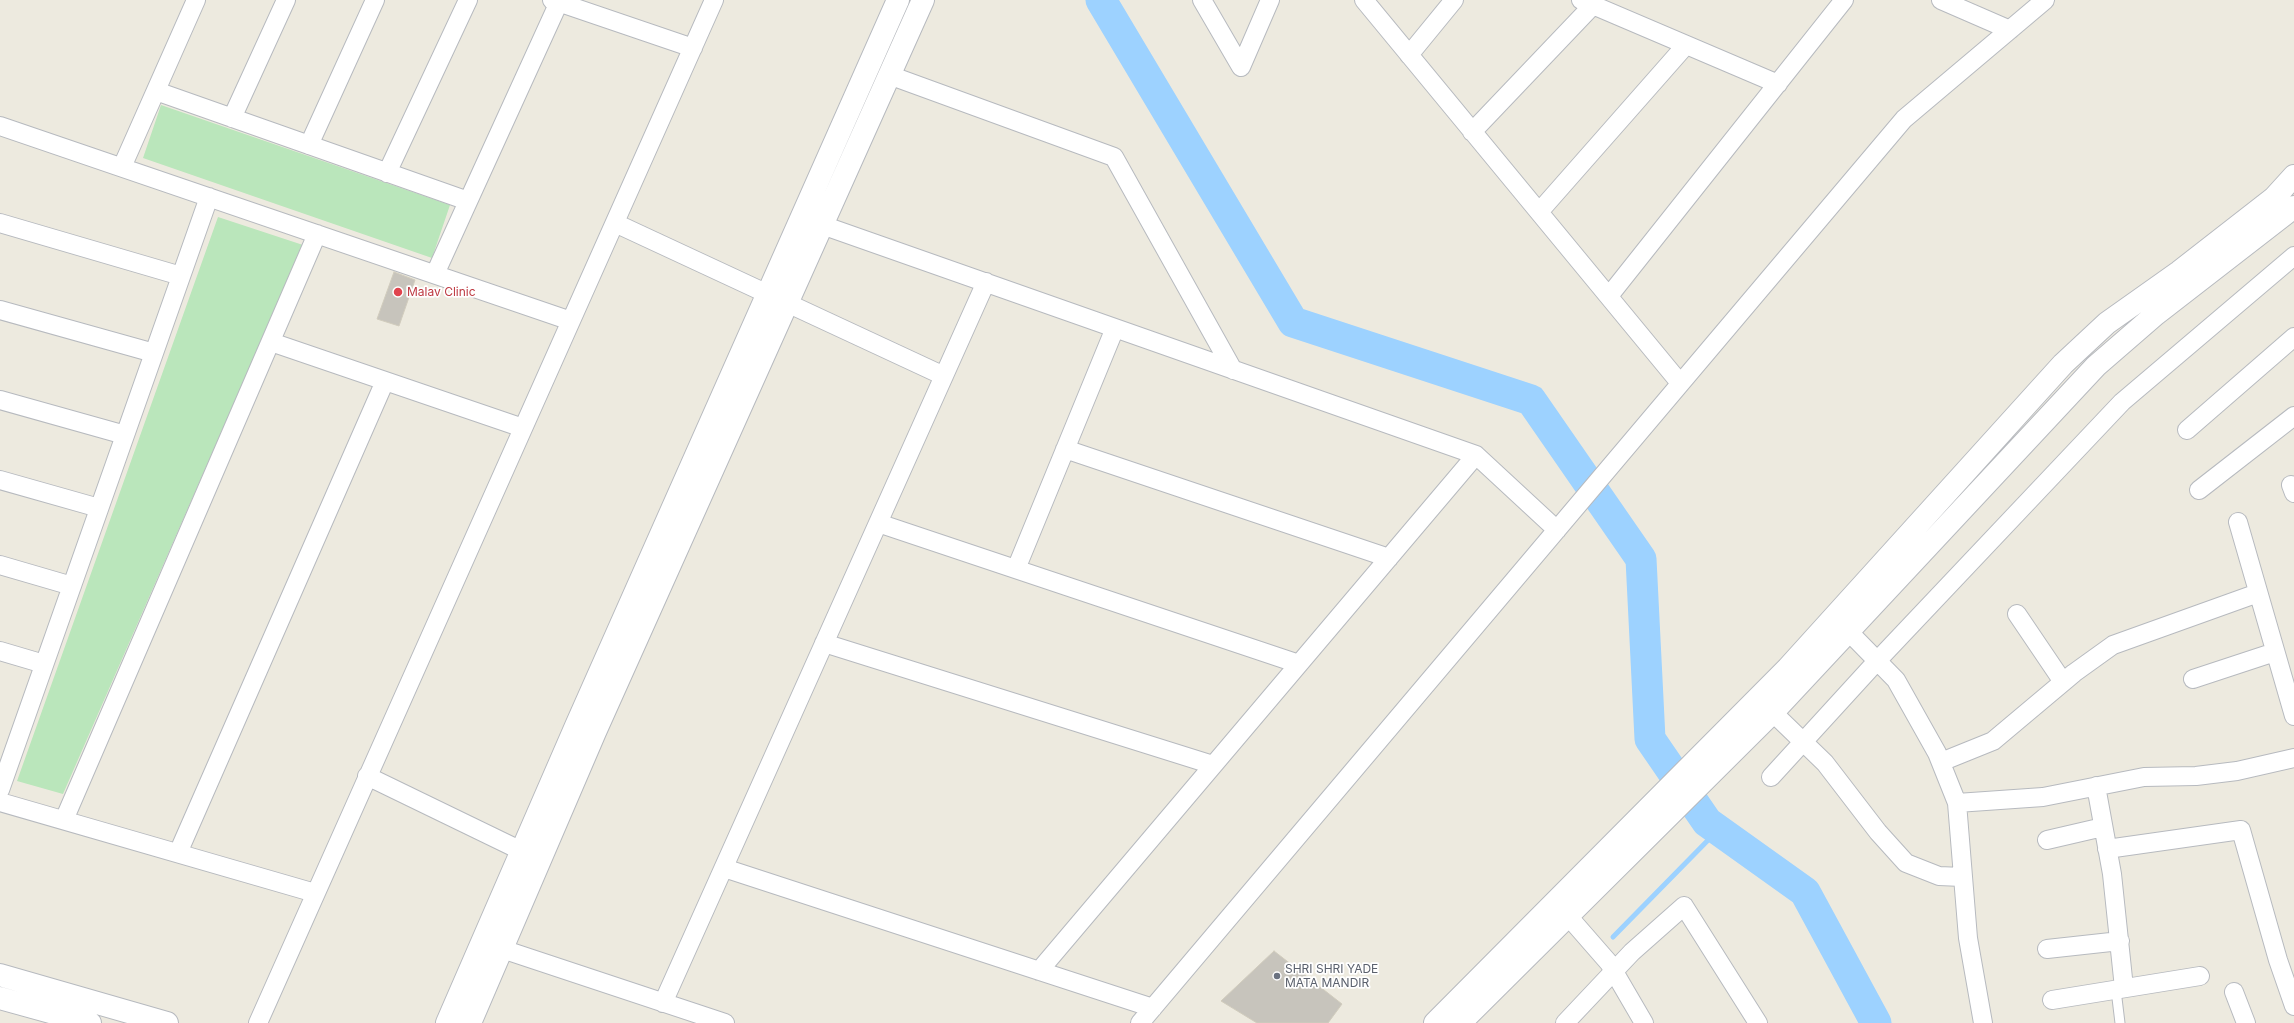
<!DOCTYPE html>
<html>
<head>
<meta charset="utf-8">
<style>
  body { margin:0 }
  canvas { display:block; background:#edeadf }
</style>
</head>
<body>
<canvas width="2294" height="1023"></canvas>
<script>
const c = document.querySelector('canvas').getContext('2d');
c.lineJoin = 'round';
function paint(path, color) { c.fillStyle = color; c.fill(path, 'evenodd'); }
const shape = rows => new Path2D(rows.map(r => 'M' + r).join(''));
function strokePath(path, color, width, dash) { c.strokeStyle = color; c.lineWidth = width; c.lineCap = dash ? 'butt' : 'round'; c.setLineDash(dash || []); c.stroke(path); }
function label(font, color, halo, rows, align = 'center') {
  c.font = font + ' Inter,sans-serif'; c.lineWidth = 3.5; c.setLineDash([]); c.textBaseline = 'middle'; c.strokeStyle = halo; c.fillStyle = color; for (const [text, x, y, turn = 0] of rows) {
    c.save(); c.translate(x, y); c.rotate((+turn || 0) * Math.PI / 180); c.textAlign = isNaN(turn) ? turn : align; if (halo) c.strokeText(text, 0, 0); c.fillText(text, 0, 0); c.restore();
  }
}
const green = shape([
  [161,105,450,205,432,258,143,158],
  [218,217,303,245,63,794,17,781]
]);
const stream = shape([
  [1613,937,1718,830]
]);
const river = shape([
  [1101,0,1293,322,1531,400,1641,559,1650,739,1707,822,1805,892,1876,1023]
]);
const building = shape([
  [394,272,415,280,399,326,377,319,394,272],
  [1274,951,1342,1004,1328,1023,1257,1023,1221,1001,1274,951]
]);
const service = shape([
  [2116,990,2120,1023]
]);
const minor = shape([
  [552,0,693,48],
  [1202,0,1241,67],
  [1364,0,1680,383],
  [1581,0,1778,84],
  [1941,0,2010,30],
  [1409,55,1454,0],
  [1241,67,1270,0],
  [889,75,1114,157,1233,370],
  [156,91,468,201],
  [232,118,286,0],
  [0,126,571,321],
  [1472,132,1593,5],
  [309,145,375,0],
  [122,167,196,0],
  [387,173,468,0],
  [1539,212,1686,45],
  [0,223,181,276],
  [615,223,944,376],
  [822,225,1476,455,1557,530],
  [435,274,559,2],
  [1609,296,1844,0],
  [0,310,154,353],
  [271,342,523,428],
  [0,400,125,435],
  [2187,430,2294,337],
  [1065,449,1389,558],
  [0,480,99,508],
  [2291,485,2294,493],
  [2199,490,2294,416],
  [2238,522,2294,716],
  [878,523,1299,664],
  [0,565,72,586],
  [1016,569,1115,328],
  [2017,614,2063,682],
  [1848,631,1896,680,1937,753,1957,803,1968,938,1983,1023],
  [824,643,1213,765],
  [0,651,44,664],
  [2193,679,2275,652],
  [1763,703,1825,763,1878,832,1906,863,1939,876,1962,877],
  [1941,762,1993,741,2074,673,2113,645,2258,593],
  [367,776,534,857],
  [1771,777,1877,661,2122,402,2294,256],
  [2096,786,2112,874,2124,988],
  [0,790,209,197],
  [0,802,315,893],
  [1957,803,2043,797,2144,777,2196,776,2237,771,2294,758],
  [64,820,317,234],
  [2047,840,2103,827],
  [2107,849,2241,830,2278,960,2294,1006],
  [178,853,385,381],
  [724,868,1153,1008],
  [1568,916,1609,963,1644,1023],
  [502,949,725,1023],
  [2047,949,2120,941],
  [1039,971,1476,455],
  [2234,992,2246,1023],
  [2052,1000,2200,976],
  [663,1003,986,282],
  [258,1023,714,0],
  [1140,1023,1904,119,2045,0],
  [1565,1023,1632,952,1684,906,1758,1023]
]);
const tertiary = shape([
  [0,975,167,1023],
  [0,998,90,1023],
  [447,1023,576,726,898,0],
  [470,1023,595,732,923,0],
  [1435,1023,1788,668,2063,364,2107,323,2179,272,2274,198,2294,176],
  [1460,1023,1773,712,2096,366,2156,314,2294,207]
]);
const markers = [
  [398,292,5,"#e0444e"],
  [1277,976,4,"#6b7280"]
];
const healthNames = [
  ["Malav Clinic",407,292]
];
const worshipNames = [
  ["SHRI SHRI YADE",1285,969],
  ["MATA MANDIR",1285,983]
];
paint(green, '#bae6bb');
strokePath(stream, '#9dd2ff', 5);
strokePath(river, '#9dd2ff', 31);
paint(building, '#c7c4bc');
strokePath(building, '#d1ccbd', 1);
strokePath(service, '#b7babf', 11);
strokePath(minor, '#b7babf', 20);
strokePath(tertiary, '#b7babf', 24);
strokePath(service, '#fff', 9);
strokePath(minor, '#fff', 18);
strokePath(tertiary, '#fff', 22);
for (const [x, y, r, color] of markers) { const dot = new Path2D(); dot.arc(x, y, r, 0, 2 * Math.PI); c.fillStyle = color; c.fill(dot); strokePath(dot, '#fff', 1.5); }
label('12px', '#be3a42', '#fff', healthNames, 'left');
label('12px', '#5b616d', '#fff', worshipNames, 'left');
</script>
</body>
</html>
